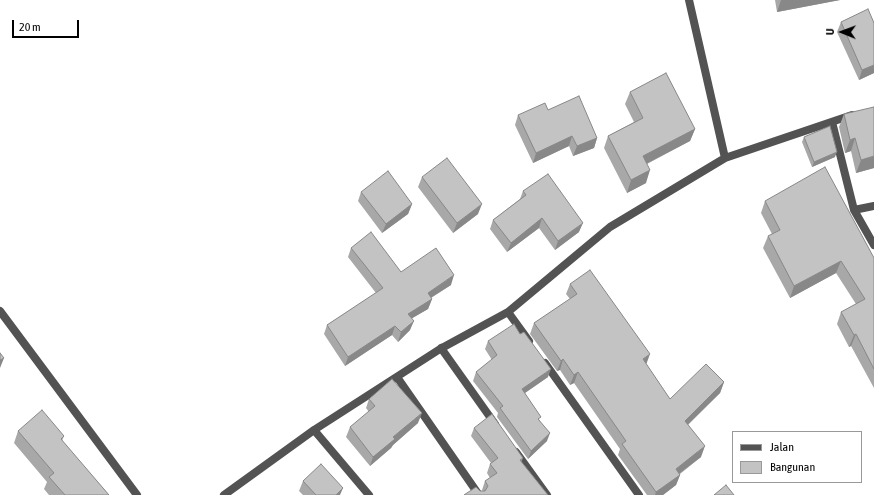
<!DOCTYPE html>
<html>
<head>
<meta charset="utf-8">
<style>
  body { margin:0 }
  #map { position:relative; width:874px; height:495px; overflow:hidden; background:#fff; font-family:"Asap Condensed",sans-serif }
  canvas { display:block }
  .legend { position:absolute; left:732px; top:431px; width:130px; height:52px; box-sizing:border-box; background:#fff; border:1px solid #999; margin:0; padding:5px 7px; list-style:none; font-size:12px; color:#000 }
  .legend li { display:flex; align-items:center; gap:8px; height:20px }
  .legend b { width:20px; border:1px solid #999 }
  .north { position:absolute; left:822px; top:12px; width:40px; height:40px; -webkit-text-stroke:3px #fff; paint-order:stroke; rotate:271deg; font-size:11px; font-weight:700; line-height:16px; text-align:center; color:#000 }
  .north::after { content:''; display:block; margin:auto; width:14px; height:18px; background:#000; clip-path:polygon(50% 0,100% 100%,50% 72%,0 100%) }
  .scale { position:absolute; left:12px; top:20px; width:67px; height:18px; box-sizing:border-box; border:2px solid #000; border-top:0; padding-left:5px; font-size:12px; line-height:14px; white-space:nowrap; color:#000; -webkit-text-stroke:3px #fff; paint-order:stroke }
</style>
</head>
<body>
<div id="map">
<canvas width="874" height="495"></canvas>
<ul class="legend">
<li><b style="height:5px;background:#535353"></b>Jalan</li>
<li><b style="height:11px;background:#c3c3c3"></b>Bangunan</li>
</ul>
<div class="north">U</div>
<div class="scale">20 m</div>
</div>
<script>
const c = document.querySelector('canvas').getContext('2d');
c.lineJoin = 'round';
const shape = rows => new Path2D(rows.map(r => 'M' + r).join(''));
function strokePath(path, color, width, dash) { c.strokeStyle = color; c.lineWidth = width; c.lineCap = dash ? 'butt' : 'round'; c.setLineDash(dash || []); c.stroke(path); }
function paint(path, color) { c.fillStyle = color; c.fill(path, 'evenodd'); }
const minor = shape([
  [689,0,725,158],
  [832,122,854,210,874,245],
  [854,210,874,206],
  [0,311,137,495],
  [508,312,529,341],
  [441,348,495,424],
  [545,363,639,495],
  [397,377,479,495],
  [314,430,369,495],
  [516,452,547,495],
  [224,495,314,430,440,349,508,312,610,227,725,158,852,115]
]);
const wall = shape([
  [775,0,840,0,777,12],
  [841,22,874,73,859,80,837,32],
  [630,92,695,129,690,141,647,164,646,183,627,193,604,148,608,136,634,122,625,104],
  [548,110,597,138,594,148,573,156,569,146,533,163,515,125,518,115],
  [844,114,874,168,856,173,851,151,845,153,839,127],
  [804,137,835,157,812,167,802,142],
  [422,177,478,214,453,233,418,187],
  [523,191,579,232,555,250,539,228,507,252,490,229,493,220,520,199],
  [361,192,412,204,408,214,382,233,358,201],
  [765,201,874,258,874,388,851,346,849,347,837,324,841,312,856,304,836,273,790,298,763,248,768,236,772,234,761,213],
  [351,248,401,272,451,285,431,298,432,299,428,309,412,318,410,330,398,342,392,335,345,366,324,334,327,325,376,293,348,257],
  [570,284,646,365,670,399,724,382,720,393,688,425,701,457,680,474,680,475,676,485,663,495,647,495,618,455,620,449,574,383,570,385,560,370,557,371,530,334,534,323,570,299,566,294],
  [488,341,548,377,525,393,540,421,547,441,528,459,497,417,498,413,473,381,476,372,492,360,485,349],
  [369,399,418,423,393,445,391,448,370,466,346,437,350,427,369,412,366,408],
  [474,428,523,458,521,462,548,495,480,491,483,491,482,490,485,481,490,478,487,473,490,464,491,463,471,436],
  [18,431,64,436,62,441,109,495,49,495,44,489,47,482,14,443],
  [303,481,340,495,303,495,299,491]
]);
const shadedWall = shape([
  [781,0,840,0,777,12],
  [874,65,874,73,859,80,862,70],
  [695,129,690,141,638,168,643,156],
  [572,136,569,146,533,163,536,153],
  [597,138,594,148,573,156,577,146],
  [855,138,851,151,845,153,850,140],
  [837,152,835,157,812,167,814,162],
  [874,156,874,168,856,173,861,160],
  [650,170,646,183,627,193,631,180],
  [412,204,408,214,382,233,386,224],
  [482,204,478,214,453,233,457,223],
  [542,218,539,228,507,252,511,243],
  [583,223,579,232,555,250,558,241],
  [841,261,836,273,790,298,794,286],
  [454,275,451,285,424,302,428,293],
  [432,299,428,309,404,323,408,314],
  [414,321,410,330,398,342,401,332],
  [395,326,392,335,345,366,348,357],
  [856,334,851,346,849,347,854,335],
  [650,354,646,365,643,359],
  [4,358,0,368,0,360],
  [563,359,560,370,557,371,561,361],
  [551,369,548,377,519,397,522,389],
  [578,372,574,383,570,385,574,375],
  [724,382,720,393,681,431,685,421],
  [422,413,418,423,393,445,391,448,370,466,373,457,393,437],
  [550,433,547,441,528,459,531,451],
  [705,446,701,457,672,479,676,469],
  [680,475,676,485,663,495,655,495,656,492],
  [343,488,340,495,336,495]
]);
const building = shape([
  [868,9,874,23,874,65,862,70,841,22,868,9],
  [666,73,695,129,643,156,650,170,631,180,608,136,643,118,630,92,666,73],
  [579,96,597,138,577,146,572,136,536,153,518,115,545,103,548,110,579,96],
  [874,107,874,156,861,160,855,138,850,140,844,114,874,107],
  [830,126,837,152,814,162,804,137,830,126],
  [447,158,482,204,457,223,422,177,447,158],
  [825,167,874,258,874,369,856,334,854,335,841,312,865,299,841,261,794,286,768,236,780,230,765,201,825,167],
  [388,171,412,204,386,224,361,192,388,171],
  [548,174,583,223,558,241,542,218,511,243,493,220,526,195,523,191,548,174],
  [371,232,401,272,436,248,454,275,428,293,432,299,408,314,414,321,401,332,395,326,348,357,327,325,383,288,351,248,371,232],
  [590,270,650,354,643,359,670,399,706,364,724,382,685,421,705,446,676,469,680,475,656,492,622,444,626,441,578,372,574,375,563,359,561,361,534,323,577,294,570,284,590,270],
  [514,324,520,334,524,332,551,369,522,389,541,417,538,419,550,433,531,451,500,408,503,406,476,372,497,355,488,341,514,324],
  [0,353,4,358,0,360,0,353],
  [392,379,422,413,393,437,395,439,373,457,350,427,375,406,369,399,392,379],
  [42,410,64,436,61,439,109,495,65,495,49,477,54,473,18,431,42,410],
  [492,414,523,458,520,460,548,495,464,495,476,487,480,491,485,491,488,486,485,481,497,473,490,464,498,458,474,428,492,414],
  [321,464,343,488,336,495,316,495,303,481,321,464],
  [726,485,734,495,714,495,726,485]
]);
strokePath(minor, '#535353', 8);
paint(wall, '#a8a8a8');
paint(shadedWall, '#888');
paint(building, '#c3c3c3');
strokePath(building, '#888', 1);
</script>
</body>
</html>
